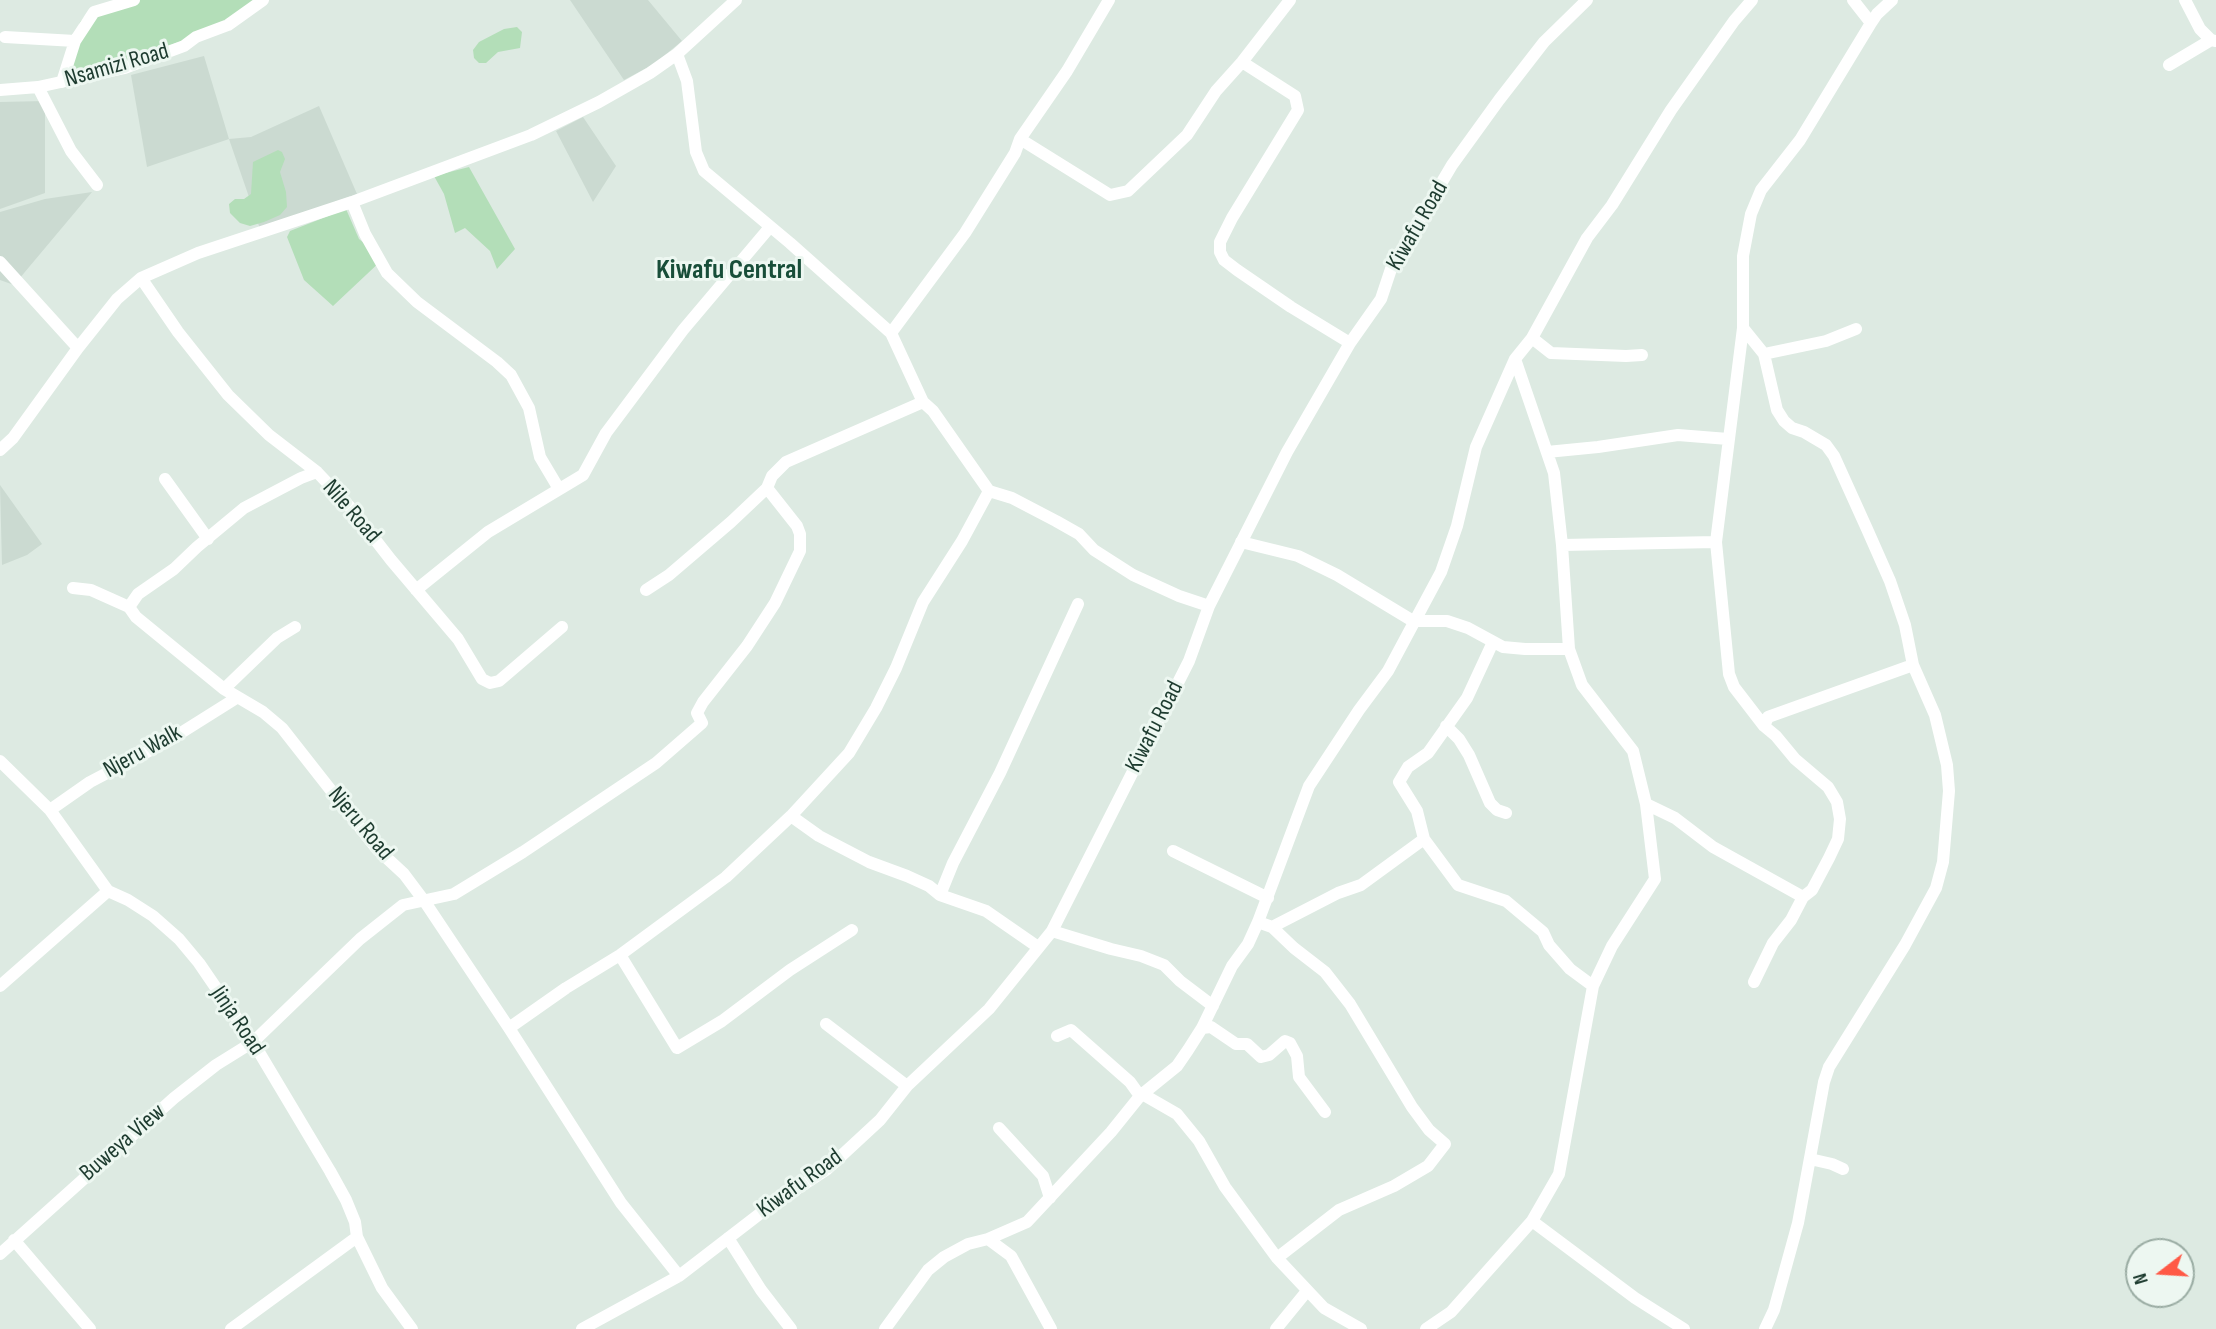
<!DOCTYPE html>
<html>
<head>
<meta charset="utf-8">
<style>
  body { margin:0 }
  #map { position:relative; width:2216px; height:1329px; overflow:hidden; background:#ddeae2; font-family:"Sofia Sans Condensed",sans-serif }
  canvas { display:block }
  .north { position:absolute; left:2125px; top:1238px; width:70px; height:70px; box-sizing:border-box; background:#edf7f1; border:2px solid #9aaca3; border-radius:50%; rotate:253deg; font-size:19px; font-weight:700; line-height:28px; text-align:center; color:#1d3b2f }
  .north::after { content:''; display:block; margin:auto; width:24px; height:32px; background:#ff5946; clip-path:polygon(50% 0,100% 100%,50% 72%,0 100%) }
</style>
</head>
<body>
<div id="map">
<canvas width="2216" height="1329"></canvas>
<div class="north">N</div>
</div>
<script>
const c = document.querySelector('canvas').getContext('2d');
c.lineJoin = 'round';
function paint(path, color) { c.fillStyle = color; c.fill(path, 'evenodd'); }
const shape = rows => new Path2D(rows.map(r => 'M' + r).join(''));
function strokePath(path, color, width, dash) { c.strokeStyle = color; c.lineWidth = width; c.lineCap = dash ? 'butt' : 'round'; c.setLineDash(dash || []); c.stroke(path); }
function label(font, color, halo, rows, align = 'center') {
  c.font = font + ' "Sofia Sans Condensed",sans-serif'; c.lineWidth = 6; c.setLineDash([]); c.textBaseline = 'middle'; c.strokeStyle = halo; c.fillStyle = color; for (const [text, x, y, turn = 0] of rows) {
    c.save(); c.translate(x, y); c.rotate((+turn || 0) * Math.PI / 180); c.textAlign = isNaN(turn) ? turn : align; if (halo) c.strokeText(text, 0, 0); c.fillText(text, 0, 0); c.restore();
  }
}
const built = shape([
  [570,0,648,0,682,41,654,64,624,80],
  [204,56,229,139,251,137,319,106,357,194,260,229,229,139,147,167,131,75],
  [45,101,45,193,0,209,0,102],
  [583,117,616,166,593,202,556,131],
  [92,192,14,285,0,280,0,212,45,199],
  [0,485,42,544,27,555,2,565]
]);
const green = shape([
  [120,0,269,0,191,38,101,68,68,75,66,69,80,22,88,12],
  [517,27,522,32,520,48,498,52,486,63,479,63,474,58,473,50,479,42,504,29],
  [278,150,282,152,285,159,280,172,286,192,287,207,280,215,264,222,250,226,240,223,230,213,229,204,235,199,244,199,251,194,253,162],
  [469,167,515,249,497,269,490,251,465,228,455,233,444,194,434,176],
  [346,209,359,239,383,259,333,306,304,280,287,237,290,231]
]);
const minor = shape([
  [2185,0,2200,29,2211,40,2216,41],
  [1871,23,1877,14,1892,0],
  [5,37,75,41],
  [677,54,687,81,696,152,704,171,790,243,891,333,923,402,933,411,989,491,1012,498,1056,521,1079,534,1094,550,1133,575,1179,596,1209,606],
  [1242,62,1295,96,1298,110,1232,218,1220,242,1220,252,1224,260,1237,270,1291,307,1350,343],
  [2169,65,2211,40],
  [62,82,75,41,94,12,134,0],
  [38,87,71,151,97,185],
  [0,90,38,87,125,68,184,46,196,37,228,25,263,0],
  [1020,139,1110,195,1128,191,1187,135,1216,91,1242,62,1290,0],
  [352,202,365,234,387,273,417,302,497,362,511,375,529,408,540,457,559,489],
  [0,262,78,348],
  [141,278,178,332,228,395,269,435,317,472,349,506,391,560,458,639,482,679,490,683,499,681,562,627],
  [1743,328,1764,354,1777,410,1784,421,1792,428,1804,432,1826,445,1834,456,1867,529,1890,581,1905,625,1913,665,1935,715,1947,765,1949,791,1943,862,1936,888,1905,945,1829,1067,1824,1082,1798,1223,1774,1310,1765,1329],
  [891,333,965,233,1015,153,1020,139,1067,71,1109,0],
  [1532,338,1551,353,1626,356,1642,355],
  [1764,354,1826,341,1856,329],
  [1515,359,1554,473,1562,545,1569,649,1582,685,1633,751,1646,804,1675,818,1713,847,1803,897],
  [0,450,13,438,78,348,117,299,141,278,198,253,352,202,531,135,599,102,650,73,677,54,736,0],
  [1547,452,1598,447,1678,435,1728,439],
  [317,472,301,478,244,508,197,547,174,569,138,594,129,607,136,617,224,689,263,712,282,728,377,849,404,874,425,902,509,1028,621,1203,679,1276],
  [165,479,208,539],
  [1241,542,1298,556,1337,575,1413,621,1447,621,1468,628,1503,647,1525,649,1569,649],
  [1562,545,1716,542],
  [73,588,91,590,129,607],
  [416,590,488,532,583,475,606,433,683,330,770,227],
  [646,590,669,575,731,522,767,488,772,476,786,462,923,402],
  [224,689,277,638,295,627],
  [1446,726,1459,739,1469,755,1490,803,1497,810,1506,813],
  [1764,726,1768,717,1913,665],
  [0,761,50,810,108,891,128,900,153,916,179,939,199,963,253,1042,330,1171,346,1200,355,1222,357,1237,382,1288,412,1329],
  [50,810,90,782,168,741,238,697],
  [791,816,819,836,869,862,907,876,929,886,940,895,986,911,1038,947],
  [1424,839,1417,811,1399,782,1408,767,1428,753,1467,698,1493,642],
  [1173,851,1268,898],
  [940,895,953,863,1000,773,1078,604],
  [1258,922,1272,927,1294,948,1325,972,1350,1004,1412,1107,1429,1130,1445,1144,1428,1166,1394,1186,1339,1210,1277,1258],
  [1272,927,1338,893,1361,885,1424,839,1458,885,1506,901,1543,932,1549,945,1570,969,1593,986],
  [1052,931,1111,949,1141,956,1164,965,1180,981,1213,1006],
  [620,955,677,1048,722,1021,790,970,852,930],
  [1754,982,1773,943,1791,920,1803,897,1812,890,1829,858,1838,839,1840,819,1837,802,1828,787,1795,759,1776,736,1764,726,1734,687,1729,674,1716,542,1743,328,1743,256,1751,214,1761,190,1800,140,1871,23,1853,0],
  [0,986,108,891],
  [826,1024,907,1086],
  [509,1028,566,988,620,955,726,877,791,816,849,753,876,708,896,668,923,602,962,541,989,491],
  [1202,1028,1211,1027,1236,1044,1247,1044,1261,1057,1269,1055,1285,1041,1290,1043,1297,1056,1299,1077,1325,1112],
  [1057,1036,1071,1030,1130,1082,1140,1096],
  [1144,1095,1177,1114,1199,1141,1225,1187,1277,1258,1324,1308,1361,1329],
  [999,1128,1043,1176,1050,1198],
  [1810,1159,1832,1164,1843,1169],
  [1532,1221,1635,1298,1684,1329],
  [728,1238,761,1290,791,1329],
  [988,1239,1011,1256,1051,1329],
  [14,1240,90,1329],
  [0,1254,174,1098,216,1065,253,1042,360,939,403,905,454,894,523,852,656,763,702,723,697,713,703,702,747,646,775,603,800,551,800,534,797,526,767,488],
  [231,1329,357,1237],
  [582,1329,679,1276,766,1209,826,1170,880,1120,907,1086,989,1009,1052,931,1189,661,1209,606,1287,452,1350,343,1381,299,1391,269,1407,241,1452,165,1499,100,1544,42,1587,0],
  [885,1329,928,1270,944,1257,968,1244,988,1239,1027,1222,1111,1132,1140,1096,1177,1066,1188,1050,1202,1028,1232,966,1248,944,1258,922,1309,786,1359,710,1388,671,1441,572,1457,526,1476,447,1515,359,1532,338,1587,238,1612,205,1671,110,1734,21,1752,0],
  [1276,1329,1307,1291],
  [1426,1329,1451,1312,1532,1221,1559,1174,1593,986,1612,946,1655,879,1646,804]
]);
const streetNames = [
  ["Nsamizi Road",117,66,-16],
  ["Kiwafu Road",1418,226,-60],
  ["Nile Road",351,512,49],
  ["Kiwafu Road",1155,727,-63],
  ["Njeru Walk",143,752,-29],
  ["Njeru Road",360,824,50],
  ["Jinja Road",237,1021,56],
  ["Buweya View",123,1143,-41],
  ["Kiwafu Road",800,1184,-36]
];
const quarterNames = [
  ["Kiwafu Central",729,271]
];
paint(built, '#cbdad1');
paint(green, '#b3deb8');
strokePath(minor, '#fff', 12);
label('24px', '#1d3b2f', '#edf7f1', streetNames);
label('bold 28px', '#184e39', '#edf7f1', quarterNames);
</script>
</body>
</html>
